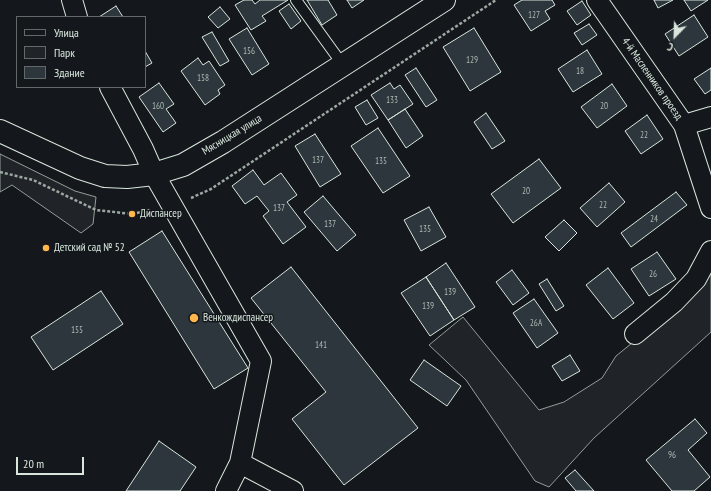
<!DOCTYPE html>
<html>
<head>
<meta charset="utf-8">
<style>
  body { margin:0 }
  #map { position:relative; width:711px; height:491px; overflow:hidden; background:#14181c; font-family:"PT Sans Narrow",sans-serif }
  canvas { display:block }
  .legend { position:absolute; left:16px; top:16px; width:130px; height:72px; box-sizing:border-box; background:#14181c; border:1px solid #626a69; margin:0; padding:5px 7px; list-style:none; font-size:12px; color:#d8e6dc }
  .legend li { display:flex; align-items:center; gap:8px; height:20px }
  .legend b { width:20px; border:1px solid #626a69 }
  .north { position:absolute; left:655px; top:16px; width:40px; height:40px; -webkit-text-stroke:3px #14181c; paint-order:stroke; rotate:203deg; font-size:11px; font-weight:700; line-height:16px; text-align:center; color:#d8e6dc }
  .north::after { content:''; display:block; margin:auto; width:14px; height:18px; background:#d8e6dc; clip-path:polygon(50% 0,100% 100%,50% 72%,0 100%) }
  .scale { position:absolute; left:16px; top:457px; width:68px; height:18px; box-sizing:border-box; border:2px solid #d8e6dc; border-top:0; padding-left:5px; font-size:12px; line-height:14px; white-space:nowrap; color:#d8e6dc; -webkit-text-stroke:3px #14181c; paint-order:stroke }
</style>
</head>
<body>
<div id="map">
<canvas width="711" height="491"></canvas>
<ul class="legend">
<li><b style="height:5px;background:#14181c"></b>Улица</li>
<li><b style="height:11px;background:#202428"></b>Парк</li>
<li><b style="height:11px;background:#2c363c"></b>Здание</li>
</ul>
<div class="north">С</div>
<div class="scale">20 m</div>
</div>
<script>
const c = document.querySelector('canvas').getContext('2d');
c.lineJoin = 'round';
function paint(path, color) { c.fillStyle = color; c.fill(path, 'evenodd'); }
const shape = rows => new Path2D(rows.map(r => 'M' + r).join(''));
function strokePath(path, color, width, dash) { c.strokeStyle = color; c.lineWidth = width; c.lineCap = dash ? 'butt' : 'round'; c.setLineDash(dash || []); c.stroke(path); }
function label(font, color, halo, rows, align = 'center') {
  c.font = font + ' "PT Sans Narrow",sans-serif'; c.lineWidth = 3; c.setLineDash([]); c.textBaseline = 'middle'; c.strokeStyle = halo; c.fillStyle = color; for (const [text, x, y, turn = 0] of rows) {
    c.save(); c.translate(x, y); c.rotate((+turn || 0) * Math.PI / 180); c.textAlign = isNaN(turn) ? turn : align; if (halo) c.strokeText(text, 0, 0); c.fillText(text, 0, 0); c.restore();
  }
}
const green = shape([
  [0,154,75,191,96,197,93,224,81,233,12,185,0,192,0,154],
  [711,274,711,332,594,438,549,487,535,481,466,380,429,345,463,317,539,410,564,402,602,378,616,356,679,305,711,274]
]);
const building = shape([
  [244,0,252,0,255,4,260,0,288,0,262,16,266,21,251,30,235,5,244,0],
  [307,0,328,0,337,15,322,25,307,0],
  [347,0,364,0,352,8,347,0],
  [522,0,552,0,555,5,545,11,550,19,531,31,514,5,522,0],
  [654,0,673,0,658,8,654,0],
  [684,0,708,0,691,11,684,0],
  [582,1,591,15,577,25,567,11,582,1],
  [289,4,301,21,291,29,279,11,289,4],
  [116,6,123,17,99,17,116,6],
  [220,7,230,19,218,28,208,17,220,7],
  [694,15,708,37,679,56,665,34,694,15],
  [589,24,597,35,582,45,574,33,589,24],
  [247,28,269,64,252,75,229,39,247,28],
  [474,28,501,72,470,91,443,47,474,28],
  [212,32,229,61,220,66,202,37,212,32],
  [587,50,602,74,573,92,558,69,587,50],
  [145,51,152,63,145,67,145,51],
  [198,58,203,65,209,61,225,85,218,90,220,94,205,105,181,71,198,58],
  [416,68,437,100,426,107,405,75,416,68],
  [711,68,711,90,705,94,694,79,711,68],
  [159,83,174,104,166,109,176,123,163,132,139,97,159,83],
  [390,83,394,89,400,85,413,104,388,120,371,95,390,83],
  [612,84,627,106,597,128,581,107,612,84],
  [367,100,378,118,366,125,355,107,367,100],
  [405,109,423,136,406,148,388,120,405,109],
  [486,113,505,141,492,149,474,122,486,113],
  [647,115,663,139,641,154,625,131,647,115],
  [378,128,410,176,383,193,351,146,378,128],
  [315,134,341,174,320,187,295,146,315,134],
  [539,159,561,188,513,223,491,194,539,159],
  [253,170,264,185,281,173,297,195,287,202,306,227,283,244,263,216,269,211,257,196,245,204,232,186,253,170],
  [609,183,625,202,597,227,580,208,609,183],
  [676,192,687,205,631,247,621,233,676,192],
  [323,196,356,235,337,251,304,212,323,196],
  [429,207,446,237,421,251,404,220,429,207],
  [564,220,577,233,559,251,545,237,564,220],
  [162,231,248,368,214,389,129,252,162,231],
  [657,252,676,279,649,296,631,269,657,252],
  [446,263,475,307,454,320,426,277,446,263],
  [291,267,418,428,344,485,292,419,326,392,251,298,291,267],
  [608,268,634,303,613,319,586,285,608,268],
  [512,270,529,293,513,305,496,282,512,270],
  [426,277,454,320,430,336,401,293,426,277],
  [547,279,564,306,556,311,539,284,547,279],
  [101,291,123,324,53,370,31,337,101,291],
  [534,299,558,333,537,348,513,313,534,299],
  [570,355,580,371,562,381,552,366,570,355],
  [424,360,461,386,447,406,410,380,424,360],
  [695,419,707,433,688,450,710,477,694,491,672,491,646,460,695,419],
  [159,441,196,467,180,491,126,491,159,441],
  [575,470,594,491,576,491,565,478,575,470]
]);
const path = shape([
  [0,172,33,180,96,210,132,214,150,210],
  [191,198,211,189,496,0]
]);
const lane = shape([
  [296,0,343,65]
]);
const street = shape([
  [72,0,77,17],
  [597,0,684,125,711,208],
  [110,87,143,149,154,174,261,361,240,463,226,491],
  [684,125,711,117],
  [635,334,674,302,696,279,711,251],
  [240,463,293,491]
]);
const primary = shape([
  [0,131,80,168,105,176,127,177,154,174,183,165,223,142,444,0]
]);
const markers = [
  [132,214,4,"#ffb74d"],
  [46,248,4,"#ffb74d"],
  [194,318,5,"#ffb74d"]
];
const numberNames = [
  ["127",534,15],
  ["156",249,51],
  ["129",472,60],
  ["18",580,71],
  ["158",203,78],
  ["133",392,100],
  ["160",158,106],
  ["20",604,106],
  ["22",644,135],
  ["137",318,160],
  ["135",381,161],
  ["20",526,191],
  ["22",603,205],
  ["137",279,208],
  ["24",654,219],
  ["137",330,224],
  ["135",425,229],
  ["26",653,274],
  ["139",450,292],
  ["139",428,306],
  ["26А",536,323],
  ["155",77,330],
  ["141",321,345],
  ["96",672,455]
];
const streetNames = [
  ["4-й Масленников проезд",652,79,55],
  ["Мясницкая улица",232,135,-31]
];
const poiNames = [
  ["Диспансер",140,214],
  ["Детский сад № 52",54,248],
  ["Венкождиспансер",203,318]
];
paint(green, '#202428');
strokePath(green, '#939e99', 1);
paint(building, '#2c363c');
strokePath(building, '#d8e6dc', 1);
strokePath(lane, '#d8e6dc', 12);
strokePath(street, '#d8e6dc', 22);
strokePath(primary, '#d8e6dc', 24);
strokePath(path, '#9da8a2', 2.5, [3, 2]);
strokePath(lane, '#14181c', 10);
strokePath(street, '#14181c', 20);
strokePath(primary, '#14181c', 22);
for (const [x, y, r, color] of markers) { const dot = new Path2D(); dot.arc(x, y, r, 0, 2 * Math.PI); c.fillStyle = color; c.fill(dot); strokePath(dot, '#14181c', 1.5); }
label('9px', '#adbab4', null, numberNames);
label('11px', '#d8e6dc', '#14181c', streetNames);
label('11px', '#d8e6dc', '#14181c', poiNames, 'left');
</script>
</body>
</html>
